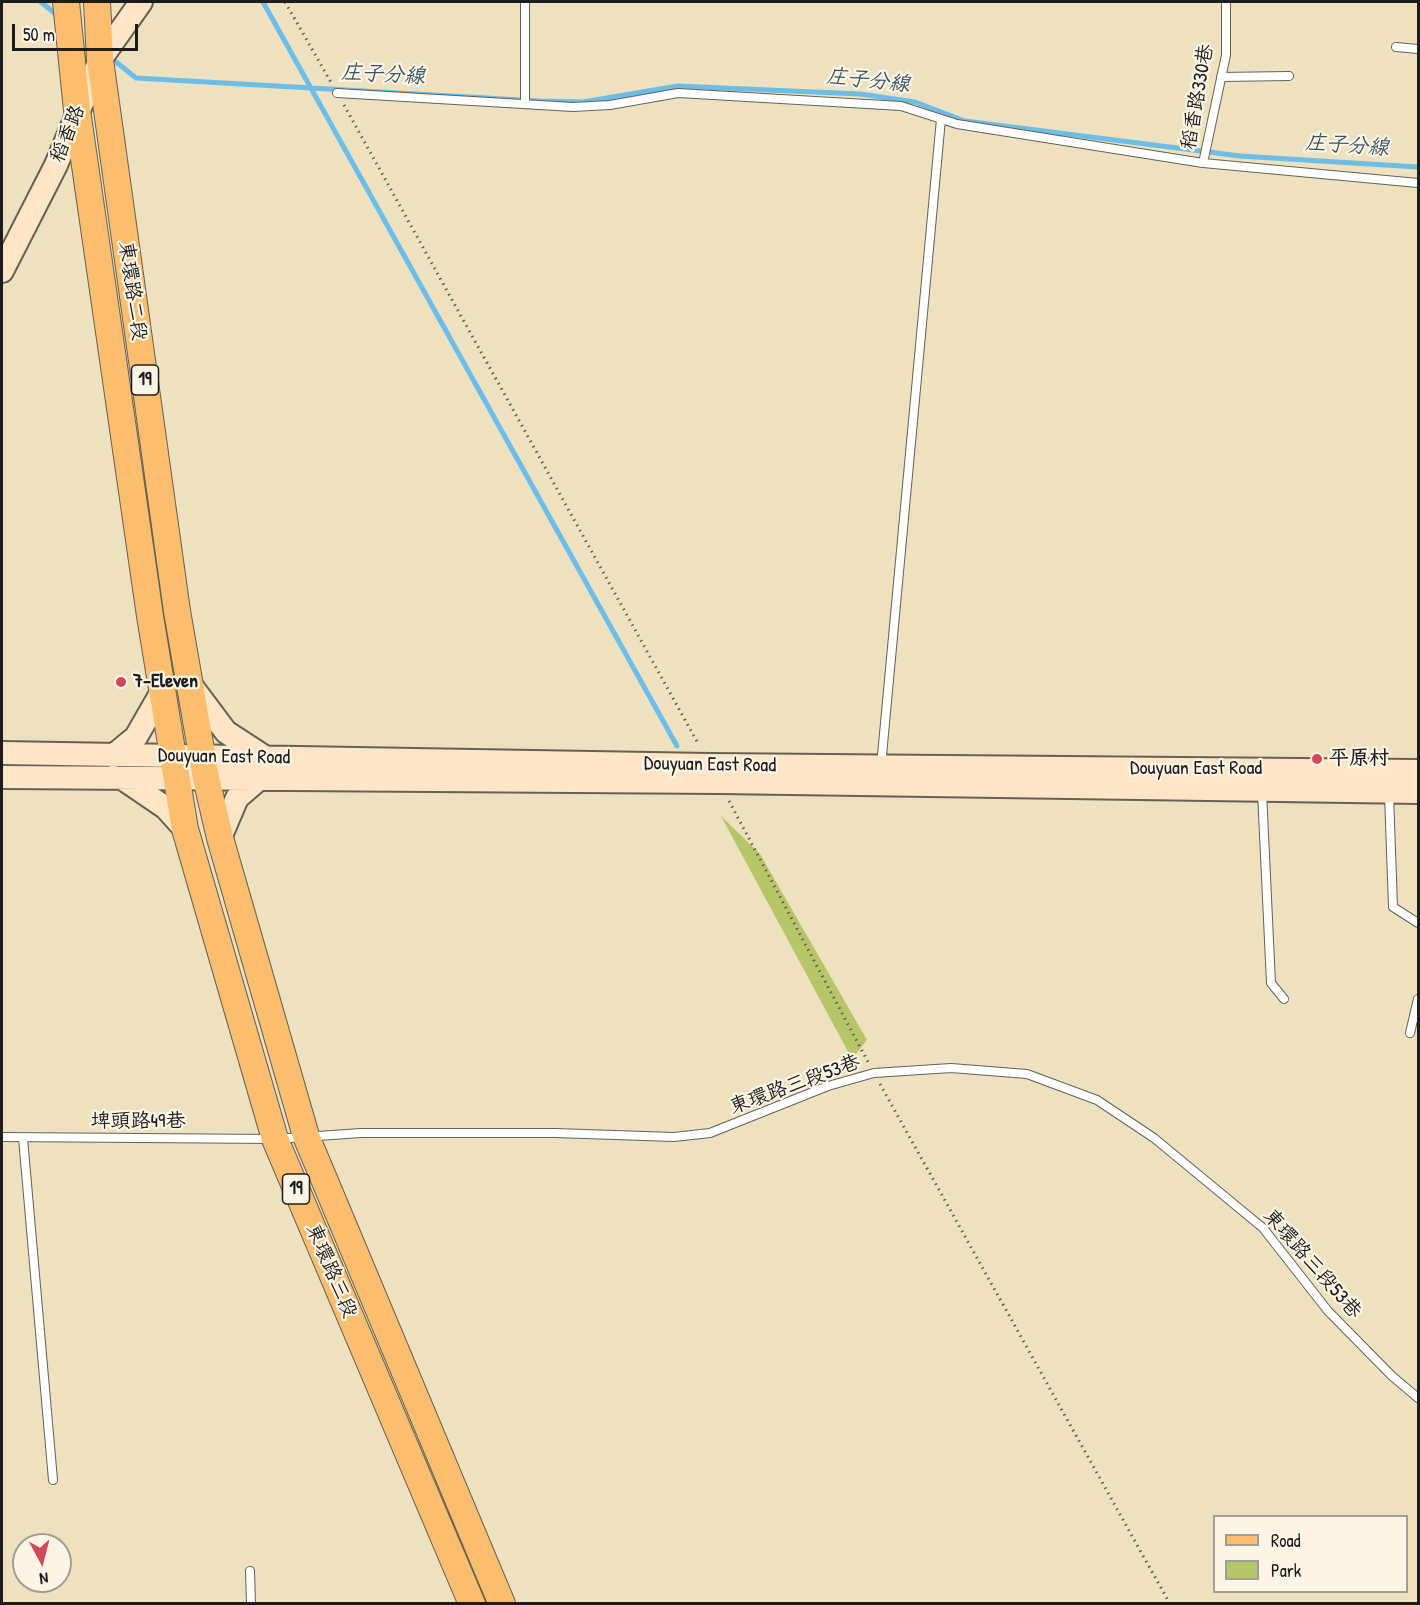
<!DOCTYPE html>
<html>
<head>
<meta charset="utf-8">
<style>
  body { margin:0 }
  #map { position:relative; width:1420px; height:1605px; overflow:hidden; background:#ede1c0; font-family:"Patrick Hand",sans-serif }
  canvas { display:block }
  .frame { position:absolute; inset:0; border:3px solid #1c1c1c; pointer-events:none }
  .legend { position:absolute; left:1213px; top:1515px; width:195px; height:78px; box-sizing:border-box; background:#fcf5e5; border:2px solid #a29e95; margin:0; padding:8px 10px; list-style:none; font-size:18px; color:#1c1c1c }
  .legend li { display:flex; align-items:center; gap:12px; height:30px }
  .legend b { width:30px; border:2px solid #a29e95 }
  .north { position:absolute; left:12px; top:1533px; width:60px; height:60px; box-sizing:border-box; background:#fcf5e5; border:2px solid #a29e95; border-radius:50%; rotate:173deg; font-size:16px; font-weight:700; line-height:24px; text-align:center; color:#1c1c1c }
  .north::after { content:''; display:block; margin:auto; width:21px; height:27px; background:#d1495b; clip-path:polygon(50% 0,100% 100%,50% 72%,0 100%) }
  .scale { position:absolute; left:12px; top:24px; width:126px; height:27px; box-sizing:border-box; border:3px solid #1c1c1c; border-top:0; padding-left:8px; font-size:18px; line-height:21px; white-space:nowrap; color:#1c1c1c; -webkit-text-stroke:4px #fcf5e5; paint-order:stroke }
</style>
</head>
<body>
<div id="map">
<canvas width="1420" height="1605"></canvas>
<div class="frame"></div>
<ul class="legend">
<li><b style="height:8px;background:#fbbd6e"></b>Road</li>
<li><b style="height:16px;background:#b6c567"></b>Park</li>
</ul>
<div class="north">N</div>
<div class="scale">50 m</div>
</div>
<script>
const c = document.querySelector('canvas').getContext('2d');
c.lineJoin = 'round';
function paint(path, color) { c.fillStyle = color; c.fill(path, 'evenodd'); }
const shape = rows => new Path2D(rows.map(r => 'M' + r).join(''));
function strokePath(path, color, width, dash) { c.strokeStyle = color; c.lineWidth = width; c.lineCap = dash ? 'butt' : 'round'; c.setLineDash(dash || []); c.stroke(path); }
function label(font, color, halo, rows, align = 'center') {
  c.font = font + ' "Patrick Hand","LXGW WenKai TC",sans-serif'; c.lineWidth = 4.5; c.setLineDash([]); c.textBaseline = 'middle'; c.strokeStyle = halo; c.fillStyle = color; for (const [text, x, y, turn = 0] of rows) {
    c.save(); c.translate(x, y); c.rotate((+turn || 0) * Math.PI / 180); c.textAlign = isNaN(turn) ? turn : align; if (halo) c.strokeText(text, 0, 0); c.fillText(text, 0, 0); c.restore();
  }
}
const green = shape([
  [721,816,760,854,867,1040,852,1059]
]);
const stream = shape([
  [41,2,58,16],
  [263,2,677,746],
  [110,57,136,78,539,101,583,102,678,86,860,94,915,102,965,121,1240,156,1418,167]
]);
const path = shape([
  [285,2,332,84],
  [344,105,699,745],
  [729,801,868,1062],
  [880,1084,1170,1604]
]);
const lane = shape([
  [525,2,525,103],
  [1396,47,1418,49],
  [1221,77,1289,76],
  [337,93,573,107,610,105,678,93,901,106,957,124,1203,163,1418,183],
  [1203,163,1226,55,1226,2],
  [881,766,941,119],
  [1262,792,1271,983,1284,999],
  [1389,794,1393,907,1418,923],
  [1410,1033,1418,999],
  [2,1137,275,1139,361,1133,555,1133,674,1137,710,1133,828,1086,874,1073,951,1068,1027,1074,1097,1100,1154,1138,1263,1228,1328,1311,1392,1376,1418,1398],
  [23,1138,53,1480],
  [250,1571,251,1604]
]);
const secondary = shape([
  [2,271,56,165,100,60,141,2],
  [190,684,226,732,266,758],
  [2,753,710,765,1418,771],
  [113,756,136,737,163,690],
  [2,777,719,782,1418,792],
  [122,778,166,808,185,829],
  [220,838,237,798,259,779]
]);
const primary = shape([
  [66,2,77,110,150,616,185,829,275,1139,472,1604],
  [97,2,100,60,177,611,206,778,220,838,306,1136,502,1604]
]);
const markers = [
  [121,682,6,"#d1495b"],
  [1317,759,6,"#d1495b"]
];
const shields = [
  [145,380,27],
  [296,1189,27]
];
const shieldNames = [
  ["19",145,380],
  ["19",296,1189]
];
const streetNames = [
  ["稻香路330巷",1198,97,-80],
  ["稻香路",68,134,-68],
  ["東環路二段",132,291,82],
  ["Douyuan East Road",224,757,1],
  ["Douyuan East Road",710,765,1],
  ["Douyuan East Road",1196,769],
  ["東環路三段53巷",795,1085,-20],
  ["埤頭路49巷",138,1122],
  ["東環路三段53巷",1312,1264,49],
  ["東環路三段",331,1271,67]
];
const poiNames = [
  ["7-Eleven",133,682],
  ["平原村",1329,759]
];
const waterNames = [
  ["庄子分線",383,75,3],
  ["庄子分線",868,81,6],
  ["庄子分線",1347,146,4]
];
paint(green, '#b6c567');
strokePath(stream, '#6cbee8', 5);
strokePath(lane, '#656155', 10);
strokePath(secondary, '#656155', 26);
strokePath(primary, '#656155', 28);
strokePath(path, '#656155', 3, [1.5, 4.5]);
strokePath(lane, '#fff', 8);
strokePath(secondary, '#fde5c5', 22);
strokePath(primary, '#fbbd6e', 26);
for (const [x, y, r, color] of markers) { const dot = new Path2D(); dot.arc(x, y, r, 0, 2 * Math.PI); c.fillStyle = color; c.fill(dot); strokePath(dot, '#fcf5e5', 2); }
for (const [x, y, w] of shields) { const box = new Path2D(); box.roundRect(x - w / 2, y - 15, w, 30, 4.5); c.fillStyle = '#fcf5e5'; c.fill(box); strokePath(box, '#1c1c1c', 1.5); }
label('bold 18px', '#1c1c1c', null, shieldNames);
label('20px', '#1c1c1c', '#fcf5e5', streetNames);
label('bold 20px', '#1c1c1c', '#fcf5e5', poiNames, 'left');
label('italic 21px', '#385563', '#fcf5e5', waterNames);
</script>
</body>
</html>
